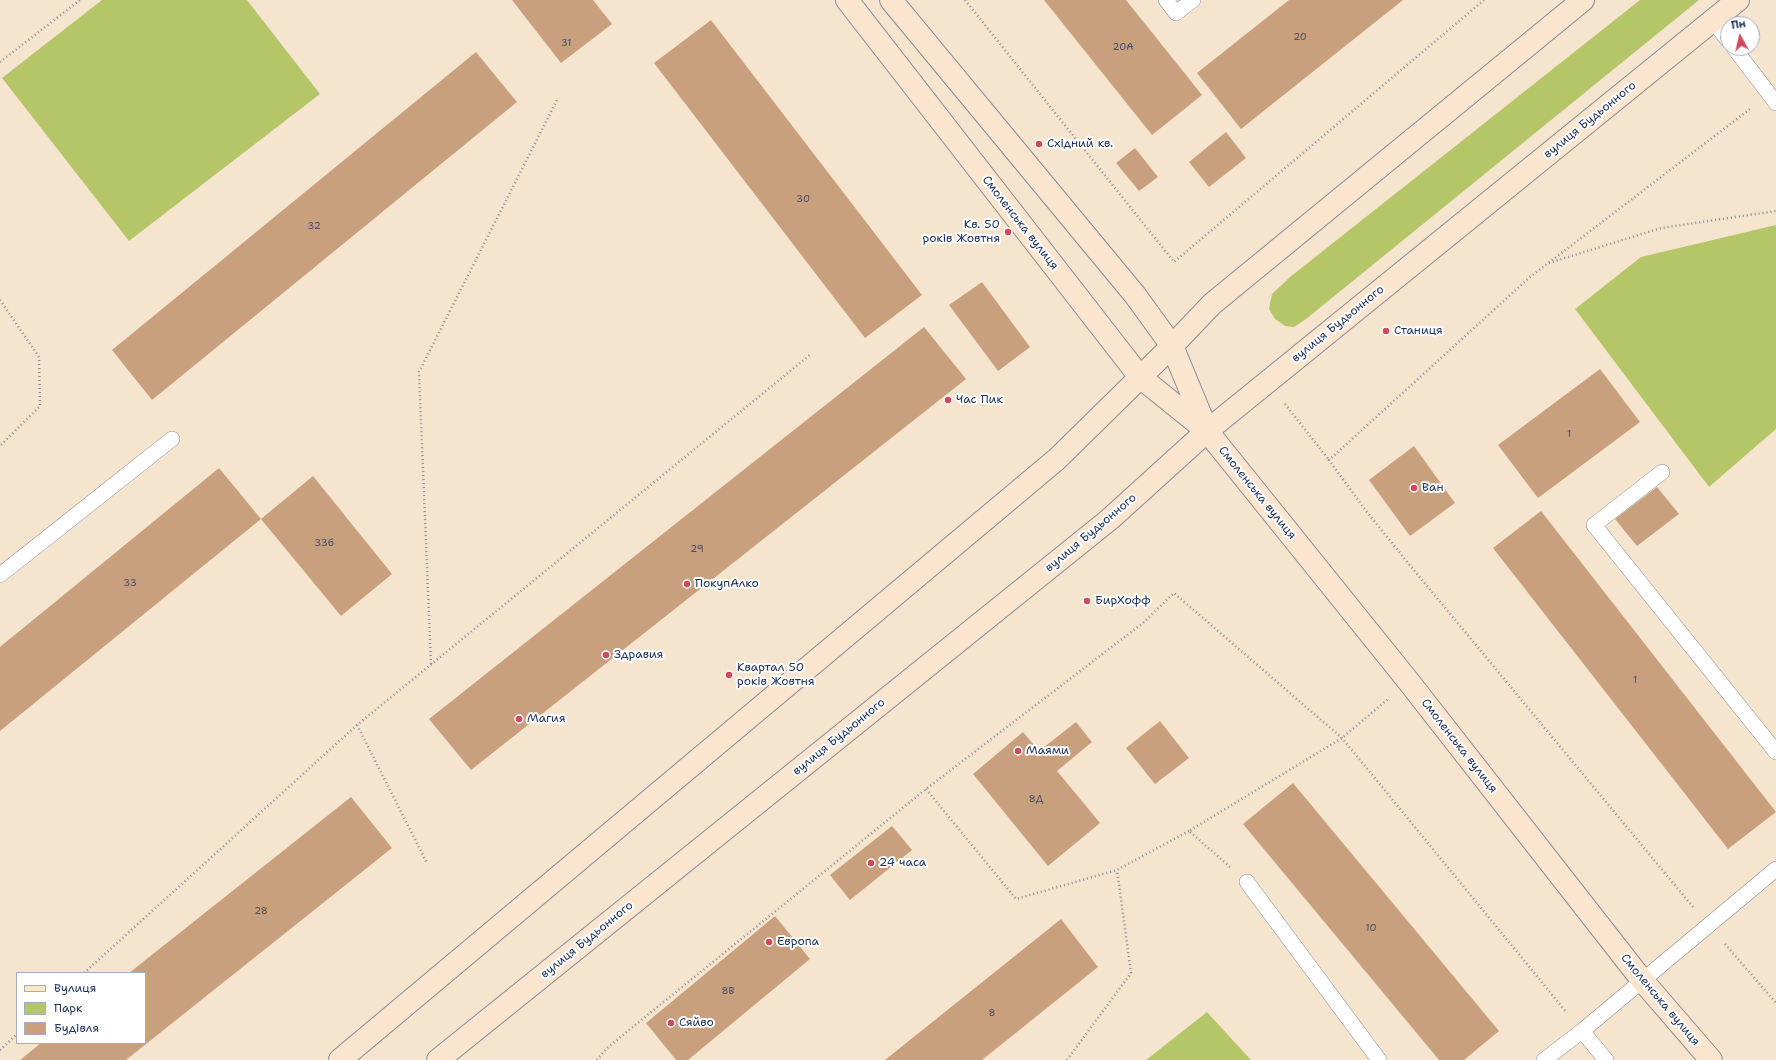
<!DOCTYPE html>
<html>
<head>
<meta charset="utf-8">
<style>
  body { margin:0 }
  #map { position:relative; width:1776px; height:1060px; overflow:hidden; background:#f6e5ce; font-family:"Shantell Sans",sans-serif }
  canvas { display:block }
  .legend { position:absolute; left:16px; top:972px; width:130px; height:72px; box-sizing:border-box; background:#fff; border:1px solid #a4acbf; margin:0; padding:5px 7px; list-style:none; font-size:12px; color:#1b2f5e }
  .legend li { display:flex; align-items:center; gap:8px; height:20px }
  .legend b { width:20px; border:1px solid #a4acbf }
  .north { position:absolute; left:1720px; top:16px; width:40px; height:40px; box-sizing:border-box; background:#fff; border:1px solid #a4acbf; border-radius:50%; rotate:352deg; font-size:11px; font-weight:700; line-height:16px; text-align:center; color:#1b2f5e }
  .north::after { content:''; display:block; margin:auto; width:14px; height:18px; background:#d1495b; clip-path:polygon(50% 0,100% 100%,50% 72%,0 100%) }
</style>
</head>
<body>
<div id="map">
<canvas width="1776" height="1060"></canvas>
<ul class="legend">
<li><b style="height:5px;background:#fbe5cf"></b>Вулиця</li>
<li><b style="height:11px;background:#b5c669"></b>Парк</li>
<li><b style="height:11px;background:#c9a07e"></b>Будівля</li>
</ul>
<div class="north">Пн</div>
</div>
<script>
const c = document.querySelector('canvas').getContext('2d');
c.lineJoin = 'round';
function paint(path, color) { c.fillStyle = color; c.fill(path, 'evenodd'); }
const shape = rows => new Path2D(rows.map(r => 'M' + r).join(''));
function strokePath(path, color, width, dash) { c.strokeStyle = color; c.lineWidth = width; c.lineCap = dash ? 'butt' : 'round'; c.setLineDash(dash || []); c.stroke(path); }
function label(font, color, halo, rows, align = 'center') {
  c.font = font + ' "Shantell Sans",sans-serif'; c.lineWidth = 4; c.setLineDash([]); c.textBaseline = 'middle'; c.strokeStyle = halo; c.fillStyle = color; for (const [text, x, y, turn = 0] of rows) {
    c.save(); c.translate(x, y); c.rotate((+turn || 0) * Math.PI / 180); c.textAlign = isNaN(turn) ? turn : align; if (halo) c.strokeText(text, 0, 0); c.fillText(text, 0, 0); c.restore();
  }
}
const green = shape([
  [102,0,247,0,320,94,129,241,2,78],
  [1640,0,1699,0,1306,319,1294,327,1285,326,1275,319,1269,309,1272,294,1290,277],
  [1776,225,1776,429,1709,487,1575,309,1641,257],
  [1207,1012,1251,1060,1146,1060]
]);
const building = shape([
  [512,0,593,0,612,24,561,63],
  [1044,0,1126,0,1202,95,1152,135],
  [1289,0,1403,0,1241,129,1197,73],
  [711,20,922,295,865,338,654,63],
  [476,52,517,102,152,400,112,350],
  [1226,132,1246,158,1209,187,1189,162],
  [1135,148,1158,177,1139,191,1116,163],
  [982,282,1030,347,998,371,949,305],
  [924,327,966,379,471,770,429,719],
  [1600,369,1640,422,1538,498,1498,445],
  [1414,446,1455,503,1410,536,1369,480],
  [219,468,261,519,313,476,392,574,341,616,261,519,0,731,0,647],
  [1657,487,1679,514,1637,546,1615,519],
  [1541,511,1776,812,1728,849,1493,548],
  [1160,721,1189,758,1155,784,1126,748],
  [1076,722,1092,742,1057,771,1100,823,1048,866,973,774,1023,732,1039,751],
  [1293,783,1499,1031,1464,1060,1439,1060,1243,824],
  [351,797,392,848,126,1060,20,1060,41,1043,145,1043,145,973,129,973],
  [892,826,912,850,850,900,830,875],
  [775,916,810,959,688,1060,676,1060,646,1023],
  [1061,919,1098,967,982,1060,885,1060]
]);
const path = shape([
  [965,0,1174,262,1484,0],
  [0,62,80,0],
  [1549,263,1661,228,1776,211],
  [0,300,39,357,40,406,0,446],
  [1285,404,1329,460],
  [431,664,419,372,557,100],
  [357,725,427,863],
  [926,789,1016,899,1117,870,1189,831],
  [1230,867,1189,831,1342,738,1388,699],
  [1693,907,1408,563,1363,507,1329,460,1530,277,1750,109],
  [1725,944,1776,1003],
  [84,973,357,725,811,354],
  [0,1050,17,1034],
  [597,1060,607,1048,926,789,1143,623,1174,593,1342,738,1567,1013],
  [1067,1060,1131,973,1117,870]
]);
const lane = shape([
  [1166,0,1176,13,1193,0],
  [1713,21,1728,40],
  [1734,48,1776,103],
  [1662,472,1594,525,1776,752],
  [0,575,172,439],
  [1247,882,1379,1060],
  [1582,1031,1606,1060],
  [1544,1060,1582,1031,1776,869]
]);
const secondary = shape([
  [847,0,1140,377,1207,431,1409,682,1642,980,1711,1060],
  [891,0,1135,295,1172,346,1206,428],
  [340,1060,1057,459,1172,346,1212,304,1583,0],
  [438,1060,1110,519,1207,431,1738,0]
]);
const markers = [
  [1039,144,4,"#d1495b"],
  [1008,232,4,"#d1495b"],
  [1386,331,4,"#d1495b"],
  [948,400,4,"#d1495b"],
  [1414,488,4,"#d1495b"],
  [687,584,4,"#d1495b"],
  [1087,601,4,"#d1495b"],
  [606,655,4,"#d1495b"],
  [729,675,4,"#d1495b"],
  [519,719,4,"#d1495b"],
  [1018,751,4,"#d1495b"],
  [871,863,4,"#d1495b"],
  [769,942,4,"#d1495b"],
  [671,1023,4,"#d1495b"]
];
const numberNames = [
  ["20",1300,37],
  ["31",566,43],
  ["20А",1123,47],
  ["30",803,199],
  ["32",314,226],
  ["1",1569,434],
  ["33б",324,543],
  ["29",697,549],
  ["33",130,583],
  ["1",1635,680],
  ["8Д",1036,799],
  ["28",261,911],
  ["10",1371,928],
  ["8В",728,991],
  ["8",992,1013]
];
const streetNames = [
  ["вулиця Будьонного",1590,120,-39],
  ["Смоленська вулиця",1020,223,52],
  ["вулиця Будьонного",1338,324,-39],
  ["Смоленська вулиця",1257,493,51],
  ["вулиця Будьонного",1091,533,-40],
  ["вулиця Будьонного",839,737,-39],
  ["Смоленська вулиця",1459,746,52],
  ["вулиця Будьонного",587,940,-39],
  ["Смоленська вулиця",1660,1000,50]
];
const poiNames = [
  ["Східний кв.",1047,144],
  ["Кв. 50",1000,225,"right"],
  ["років Жовтня",1000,239,"right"],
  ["Станиця",1394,331],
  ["Час Пик",956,400],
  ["Ван",1422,488],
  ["ПокупАлко",695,584],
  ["БирХофф",1095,601],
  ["Здравия",614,655],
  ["Квартал 50",737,668],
  ["років Жовтня",737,682],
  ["Магия",527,719],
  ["Маями",1026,751],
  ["24 часа",879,863],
  ["Европа",777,942],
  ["Сяйво",679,1023]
];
paint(green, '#b5c669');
paint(building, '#c9a07e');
strokePath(lane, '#888a96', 16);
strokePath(secondary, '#888a96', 24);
strokePath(path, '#888a96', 2.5, [1, 3]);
strokePath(lane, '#fff', 15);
strokePath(secondary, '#fbe5cf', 22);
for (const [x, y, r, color] of markers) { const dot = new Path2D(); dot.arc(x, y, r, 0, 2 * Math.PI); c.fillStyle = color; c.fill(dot); strokePath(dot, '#fff', 1.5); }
label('10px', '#464b66', null, numberNames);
label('12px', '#1b2f5e', '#fff', streetNames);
label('12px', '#1b2f5e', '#fff', poiNames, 'left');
</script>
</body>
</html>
